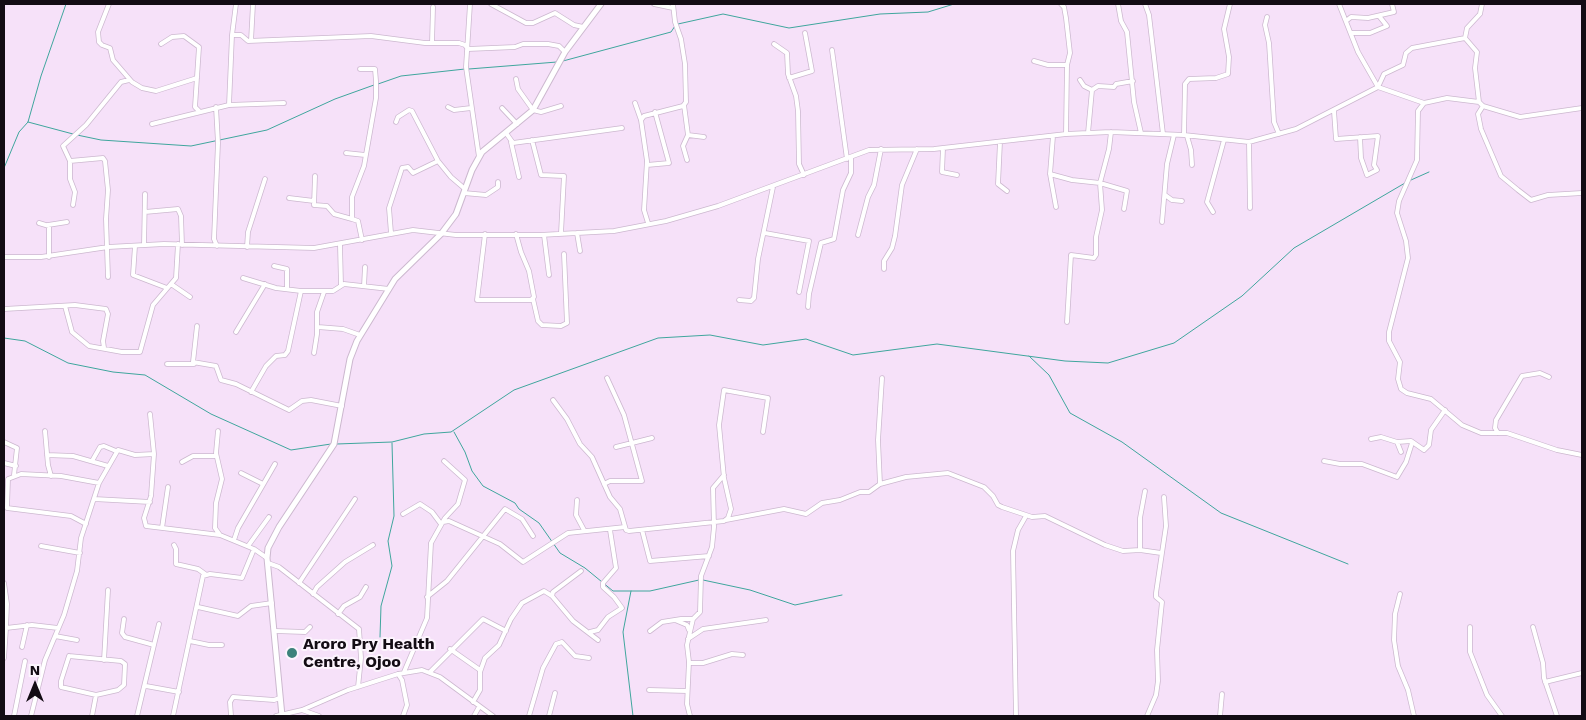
<!DOCTYPE html>
<html>
<head>
<meta charset="utf-8">
<style>
  body { margin:0 }
  #map { position:relative; width:1586px; height:720px; overflow:hidden; background:#f6e1f9; font-family:"Work Sans",sans-serif }
  canvas { display:block }
  .frame { position:absolute; inset:0; border:5px solid #130c14; pointer-events:none }
  .north { position:absolute; left:10px; top:660px; width:50px; height:50px; -webkit-text-stroke:4px #fcf4fd; paint-order:stroke; rotate:0deg; font-size:14px; font-weight:700; line-height:20px; text-align:center; color:#130c14 }
  .north::after { content:''; display:block; margin:auto; width:18px; height:22px; background:#130c14; clip-path:polygon(50% 0,100% 100%,50% 72%,0 100%) }
</style>
</head>
<body>
<div id="map">
<canvas width="1586" height="720"></canvas>
<div class="frame"></div>
<div class="north">N</div>
</div>
<script>
const c = document.querySelector('canvas').getContext('2d');
c.lineJoin = 'round';
const shape = rows => new Path2D(rows.map(r => 'M' + r).join(''));
function strokePath(path, color, width, dash) { c.strokeStyle = color; c.lineWidth = width; c.lineCap = dash ? 'butt' : 'round'; c.setLineDash(dash || []); c.stroke(path); }
function label(font, color, halo, rows, align = 'center') {
  c.font = font + ' "Work Sans",sans-serif'; c.lineWidth = 4; c.setLineDash([]); c.textBaseline = 'middle'; c.strokeStyle = halo; c.fillStyle = color; for (const [text, x, y, turn = 0] of rows) {
    c.save(); c.translate(x, y); c.rotate((+turn || 0) * Math.PI / 180); c.textAlign = isNaN(turn) ? turn : align; if (halo) c.strokeText(text, 0, 0); c.fillText(text, 0, 0); c.restore();
  }
}
const stream = shape([
  [678,24,723,14,789,28,880,14,928,12,954,4],
  [563,61,671,32,675,26],
  [469,69,557,62],
  [378,84,401,76,465,69],
  [28,122,73,134],
  [77,135,101,140,191,146,267,130,335,99,374,85],
  [4,168,19,132,28,122,41,76,66,4],
  [1411,180,1429,172],
  [4,338,25,341,68,363,113,372,145,375,211,414,291,450,331,444],
  [1029,356,1049,375,1070,413,1122,442,1221,513,1348,564],
  [454,432,465,452,472,471,483,486,515,503,519,509,539,523,560,553,585,568,613,591,650,591,699,580],
  [337,444,392,442,424,434,451,432,514,390,658,338,710,335,763,345,806,339,853,355,937,344,1065,361,1108,363,1174,343,1242,296,1294,248,1405,183],
  [703,580,750,590,795,605,842,595],
  [631,591,623,632,633,716],
  [380,637,381,606,392,566,388,541,394,516,392,443]
]);
const minor = shape([
  [109,4,98,32,99,42,102,45,110,48,113,60,132,82,142,88,156,91,197,78],
  [470,4,466,67,479,157],
  [491,4,526,23,533,23,555,13,574,25,583,27],
  [654,4,673,8],
  [1061,4,1064,7,1066,18,1070,53,1067,65,1066,134],
  [1118,4,1121,21,1127,32,1134,102,1141,133],
  [1145,4,1149,15,1163,134],
  [1339,4,1358,52,1378,87,1384,74,1403,65,1406,53,1412,48,1465,38],
  [1267,17,1265,25,1269,43,1274,122,1279,134],
  [1346,21,1351,17,1368,18,1394,12,1392,4],
  [1351,33,1370,33,1387,26,1379,16],
  [232,35,241,35,248,41,371,36,425,43,459,43,465,45,468,49,515,47,523,44,548,44,559,46,565,52],
  [251,41,253,4],
  [432,43,433,7],
  [161,44,172,37,184,36,199,47,195,107,199,111],
  [774,44,787,53,788,74,796,96,798,111,799,164,804,175],
  [832,50,847,159],
  [1034,61,1048,65,1067,65],
  [360,69,375,69,376,81,376,98,364,166,352,197,352,219,358,221,362,240],
  [789,78,812,71,805,33],
  [516,79,518,89,533,110,541,112,561,106],
  [1080,80,1084,86,1092,90,1098,86,1114,87,1116,84,1133,81],
  [1479,102,1475,68,1477,52,1465,38,1467,28,1480,14,1482,4],
  [635,103,641,120,647,161,644,210,648,223],
  [1424,103,1418,111,1417,160,1399,201,1397,213,1406,241,1408,258,1389,332,1389,341,1400,362,1398,379,1401,389,1407,393,1431,399,1462,425,1481,433,1507,433,1557,450,1582,455],
  [229,105,232,35,236,4],
  [684,105,688,135,683,146,687,160],
  [1483,106,1478,114,1481,129,1501,176,1518,190,1531,200,1548,195,1582,193],
  [216,107,218,143,214,239,217,246],
  [448,107,454,110,471,108],
  [502,108,517,124],
  [1334,111,1336,139,1378,136,1374,165,1377,170,1367,175,1361,158,1360,137],
  [641,120,644,116,683,106,686,102,685,64,681,39,675,22,673,4],
  [396,122,398,117,409,110,412,111,438,161,451,177,465,189],
  [152,124,229,105,284,103],
  [506,133,513,143,622,128],
  [1088,133,1092,90],
  [688,135,704,137],
  [1184,135,1185,84,1189,79,1216,78,1228,74,1229,57,1224,29,1230,4],
  [1053,136,1050,174,1056,207],
  [1187,136,1191,150,1192,165],
  [532,140,541,175,564,176,561,233],
  [511,142,519,177],
  [1000,142,998,184,1007,191],
  [1249,142,1250,208],
  [943,148,942,172,957,175],
  [346,153,365,155],
  [70,161,70,179,75,192,73,205],
  [647,165,669,163,655,112],
  [1050,174,1072,180,1100,183,1127,191,1124,209],
  [315,176,314,205,327,206,334,214,352,219],
  [464,193,486,195,498,187,498,182],
  [1165,195,1172,200,1182,201],
  [289,198,314,201],
  [145,212,178,209,181,216,182,245],
  [1213,212,1207,202,1224,140],
  [1162,222,1167,164,1174,135],
  [39,223,49,226,49,257],
  [48,225,67,222],
  [391,233,389,208,402,168,408,167,413,173,438,161],
  [577,233,580,251],
  [765,233,809,241,799,292],
  [485,234,477,300,531,300,534,297,529,271,521,252,516,234],
  [544,235,549,275],
  [858,235,868,197,874,185,881,149],
  [144,245,145,194],
  [340,245,341,285],
  [135,246,133,275,167,288],
  [247,247,248,232,265,179],
  [4,257,41,257,108,247,164,244,314,248,413,230,456,235,540,235,614,231,666,221,718,206,869,150,934,149,1066,134,1111,132,1184,135,1249,142,1296,129,1378,87,1424,103,1447,98,1479,102,1483,106,1520,117,1582,108],
  [274,266,287,269,287,289],
  [884,269,884,261,892,248,895,236,902,185,917,149],
  [108,277,106,219,108,190,105,161,103,158,70,161,63,146,86,125,121,82,129,80],
  [243,278,276,288,301,291,333,291,344,284,389,289],
  [171,284,190,297],
  [364,286,365,267],
  [533,299,538,321,542,325,561,326,567,323,564,254],
  [739,300,751,301,754,298,758,259,773,187],
  [65,306,72,332,89,346,122,352,140,352,153,305,176,278,178,244],
  [808,307,809,294,821,243,834,239,843,190,851,173,851,157],
  [4,309,75,305,106,309,108,314,103,341,104,348],
  [1067,322,1071,255,1094,258,1096,255,1096,237,1102,210,1100,183,1109,149,1111,132],
  [197,326,193,362,216,366,221,380,236,384,289,410,302,401,311,400,342,406],
  [318,327,343,329,360,335],
  [236,332,265,284],
  [314,353,317,334,317,312,324,292],
  [167,364,194,364],
  [251,392,266,366,276,356,285,355,288,351,301,291],
  [553,400,567,419,580,444,592,457,610,497,620,509,626,530,629,531,724,521,728,518,731,509,724,478,719,425,724,390,768,398,763,432],
  [150,414,154,454,151,496,144,518,146,526,220,535],
  [45,431,48,465,51,476],
  [218,431,216,453,222,479,216,503,215,528,220,535,254,549,267,558],
  [1498,433,1495,428,1496,420,1522,376,1540,373,1549,377],
  [1371,439,1381,437,1397,442,1411,441,1424,450,1429,445,1431,430,1445,410],
  [4,442,17,448,14,475],
  [1397,442,1401,452],
  [616,447,652,438],
  [47,455,73,456,108,466],
  [92,461,100,447,104,446,116,451],
  [1324,461,1340,464,1362,464,1397,477,1406,462,1412,443],
  [182,462,193,456,216,456],
  [4,463,16,466],
  [241,473,263,484],
  [604,484,610,481,642,481,624,415,607,378],
  [880,484,906,477,948,473,984,487,993,496,998,505,1002,507,1032,517,1045,516,1105,545,1123,551,1140,550,1161,553],
  [94,499,150,502],
  [577,500,576,515,584,530],
  [403,514,420,504,432,512,441,524],
  [726,520,784,509,806,514,822,503,840,500,860,492,869,492,880,484,878,440,882,378],
  [443,522,449,521,500,544,523,562,568,533,625,527],
  [86,524,71,516,7,508,8,479,21,474,61,476,99,483],
  [162,528,168,487],
  [642,530,650,561,709,556],
  [234,540,238,528,275,464],
  [174,545,176,549,176,564,198,569,205,574],
  [41,546,80,553],
  [248,546,269,517],
  [1140,550,1140,518,1145,491],
  [268,563,279,567,359,629,361,658,358,687],
  [4,583,7,604,6,628,32,625,58,628],
  [299,583,355,499],
  [313,594,317,587,345,562,373,545],
  [1400,594,1395,614,1394,640,1398,666,1408,690,1414,716],
  [552,596,573,621,598,640],
  [427,597,447,581,505,509,522,519,533,536],
  [198,607,238,616,251,606,272,603],
  [338,614,344,606,360,597,366,587],
  [124,619,122,633,125,637,154,645],
  [675,620,687,625,689,630],
  [1470,627,1470,652,1487,695,1502,716],
  [1533,627,1543,663,1544,678,1557,716],
  [275,631,305,632,310,627],
  [650,631,662,622,681,619,693,619],
  [590,632,598,630,608,617,622,608,614,597,603,587,603,583,616,568,610,530],
  [55,636,77,640],
  [688,639,703,629,766,620],
  [190,641,209,645,222,645],
  [22,647,27,625],
  [450,649,480,670],
  [69,656,121,661,125,664,124,685,118,690,96,695,61,687,61,681,69,656],
  [4,658,6,628],
  [104,660,108,590],
  [689,663,703,663,732,654,743,655],
  [404,672,427,618,431,543,445,518,458,504,465,480,444,461],
  [430,672,483,619,506,631],
  [398,674,402,680,407,705,403,716],
  [1545,682,1582,673],
  [146,686,179,692],
  [649,690,687,691],
  [473,702,480,690,480,672,485,658,499,645,511,619,522,603,544,591,552,596,553,592,581,571],
  [302,710,319,716],
  [14,716,25,661],
  [31,716,45,660,64,615,77,571,81,538,99,483,118,450,135,455,154,454],
  [92,716,96,695],
  [137,716,159,624],
  [173,716,203,576,210,574,242,578,254,549],
  [231,716,230,702,233,697,274,700,280,698],
  [276,716,302,710,348,690,398,674,422,670,440,677,493,716],
  [474,716,479,707],
  [529,716,543,668,556,644,562,642,575,656,589,658],
  [549,716,555,693],
  [690,716,687,704,689,662,687,645,693,619,700,612,701,576,712,547,714,527,713,488,724,475],
  [1016,716,1013,551,1018,530,1026,516],
  [1147,716,1156,695,1158,681,1157,650,1162,602,1156,597,1156,593,1166,526,1164,497],
  [1220,716,1222,694]
]);
const major = shape([
  [282,716,267,558,268,548,279,527,334,444,350,359,357,341,395,279,441,234,456,214,472,170,482,152,533,110,565,52,601,4]
]);
const markers = [
  [292,653,6,"#3c827b"]
];
const poiNames = [
  ["Aroro Pry Health",303,644],
  ["Centre, Ojoo",303,662]
];
strokePath(stream, '#3fa69d', 1);
strokePath(minor, '#ccb8cf', 5.5);
strokePath(major, '#ccb8cf', 7);
strokePath(minor, '#fff', 4);
strokePath(major, '#fff', 5);
for (const [x, y, r, color] of markers) { const dot = new Path2D(); dot.arc(x, y, r, 0, 2 * Math.PI); c.fillStyle = color; c.fill(dot); strokePath(dot, '#fcf4fd', 2); }
label('bold 16px', '#130c14', '#fcf4fd', poiNames, 'left');
</script>
</body>
</html>
